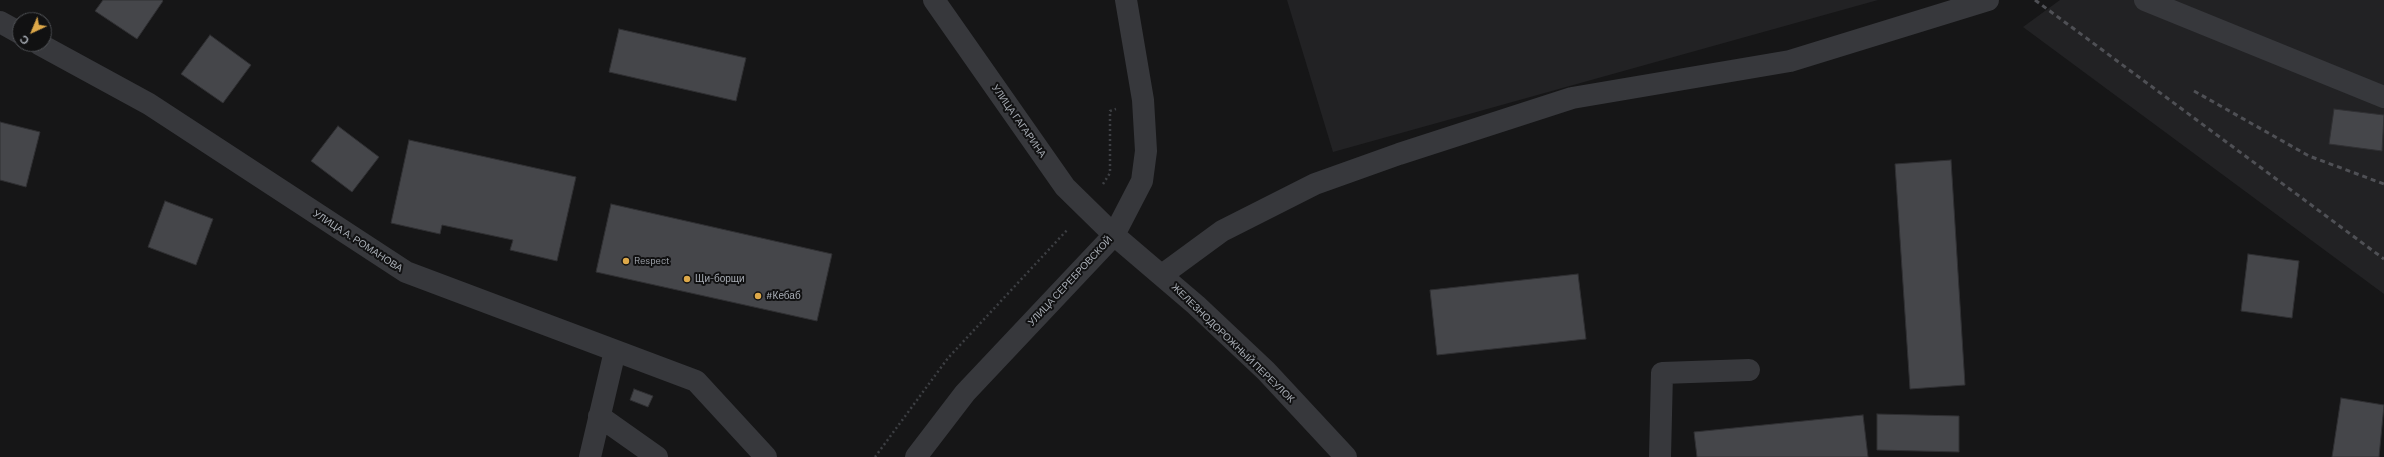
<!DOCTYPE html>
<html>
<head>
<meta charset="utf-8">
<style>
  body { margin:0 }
  #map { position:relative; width:2384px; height:457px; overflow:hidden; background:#161617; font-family:Barlow,sans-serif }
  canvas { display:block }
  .north { position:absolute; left:12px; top:12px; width:40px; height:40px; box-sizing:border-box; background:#111112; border:1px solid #4e5054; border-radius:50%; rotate:224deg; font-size:11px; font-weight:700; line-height:16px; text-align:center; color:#a9aeb6 }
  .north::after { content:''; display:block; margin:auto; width:14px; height:18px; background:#dda849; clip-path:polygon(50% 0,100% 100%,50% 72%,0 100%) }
</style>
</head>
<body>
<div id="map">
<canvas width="2384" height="457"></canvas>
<div class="north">С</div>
</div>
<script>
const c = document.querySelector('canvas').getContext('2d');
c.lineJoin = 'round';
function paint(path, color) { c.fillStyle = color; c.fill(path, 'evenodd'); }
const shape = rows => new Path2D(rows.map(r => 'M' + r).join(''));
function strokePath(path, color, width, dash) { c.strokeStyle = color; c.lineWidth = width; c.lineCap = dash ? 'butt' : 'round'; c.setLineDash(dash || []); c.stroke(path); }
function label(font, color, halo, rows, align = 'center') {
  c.font = font + ' Barlow,sans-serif'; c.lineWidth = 4; c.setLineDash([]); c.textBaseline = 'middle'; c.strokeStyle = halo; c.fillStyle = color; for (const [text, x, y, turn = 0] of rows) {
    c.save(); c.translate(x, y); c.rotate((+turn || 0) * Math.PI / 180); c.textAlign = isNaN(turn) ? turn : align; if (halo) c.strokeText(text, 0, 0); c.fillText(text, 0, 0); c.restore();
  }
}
const built = shape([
  [1287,0,1878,0,1333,152],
  [2060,0,2384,0,2384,294,2023,27]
]);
const building = shape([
  [103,0,162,0,163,1,137,39,95,11,103,0],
  [619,29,746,58,736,101,609,72,619,29],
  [210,35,251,65,223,103,181,74,210,35],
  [2334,109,2384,115,2382,151,2329,144,2334,109],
  [0,122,40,132,26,187,0,180,0,122],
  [338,126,379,157,352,192,311,161,338,126],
  [409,140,576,177,557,261,510,250,513,240,442,225,440,234,391,223,409,140],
  [1951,160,1965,385,1910,389,1895,164,1951,160],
  [165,201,213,219,196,265,148,247,165,201],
  [611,204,832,254,817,321,596,272,611,204],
  [2248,254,2299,261,2292,318,2241,311,2248,254],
  [1578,274,1586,339,1437,355,1430,290,1578,274],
  [634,389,653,396,648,407,630,400,634,389],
  [2341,398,2384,405,2379,457,2332,457,2341,398],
  [1877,414,1959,416,1959,452,1877,450,1877,414],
  [1863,415,1868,457,1697,457,1694,432,1863,415]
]);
const path = shape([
  [1103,184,1110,173,1110,111,1116,109],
  [875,457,948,358,1068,229]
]);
const minor = shape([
  [934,0,1065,187,1114,235,1196,305,1266,371,1346,457],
  [2145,0,2384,97],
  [0,22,20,33],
  [39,44,149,104,406,272,696,381,766,457],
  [1162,275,1222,231,1315,184,1399,154,1572,98,1790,61,1988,0],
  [599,416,657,457],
  [590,457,615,351],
  [916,457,965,393,1114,235,1142,181,1146,151,1143,100,1126,0],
  [1660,457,1662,373,1749,370]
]);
const rail = shape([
  [2035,0,2384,259],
  [2194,91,2309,156,2384,184]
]);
const markers = [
  [626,261,4,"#dda849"],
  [687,279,4,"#dda849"],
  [758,296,4,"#dda849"]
];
const streetNames = [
  ["УЛИЦА ГАГАРИНА",1019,121,55],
  ["УЛИЦА А. РОМАНОВА",358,241,33],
  ["УЛИЦА СЕРЕБРОВСКОЙ",1070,281,-47],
  ["ЖЕЛЕЗНОДОРОЖНЫЙ ПЕРЕУЛОК",1233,343,44]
];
const poiNames = [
  ["Respect",634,261],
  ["Щи-борщи",695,279],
  ["#Кебаб",766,296]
];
paint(built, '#222224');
paint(building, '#45464a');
strokePath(building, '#303033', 1);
strokePath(path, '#3d3f43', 2.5, [2, 3]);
strokePath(minor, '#37383c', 22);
strokePath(rail, '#4f5055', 3, [5, 4]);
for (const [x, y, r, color] of markers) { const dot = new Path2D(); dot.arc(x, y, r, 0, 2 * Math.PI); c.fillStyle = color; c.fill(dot); strokePath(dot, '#111112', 1.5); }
label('10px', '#a9aeb6', '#111112', streetNames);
label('10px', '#a9aeb6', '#111112', poiNames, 'left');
</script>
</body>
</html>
